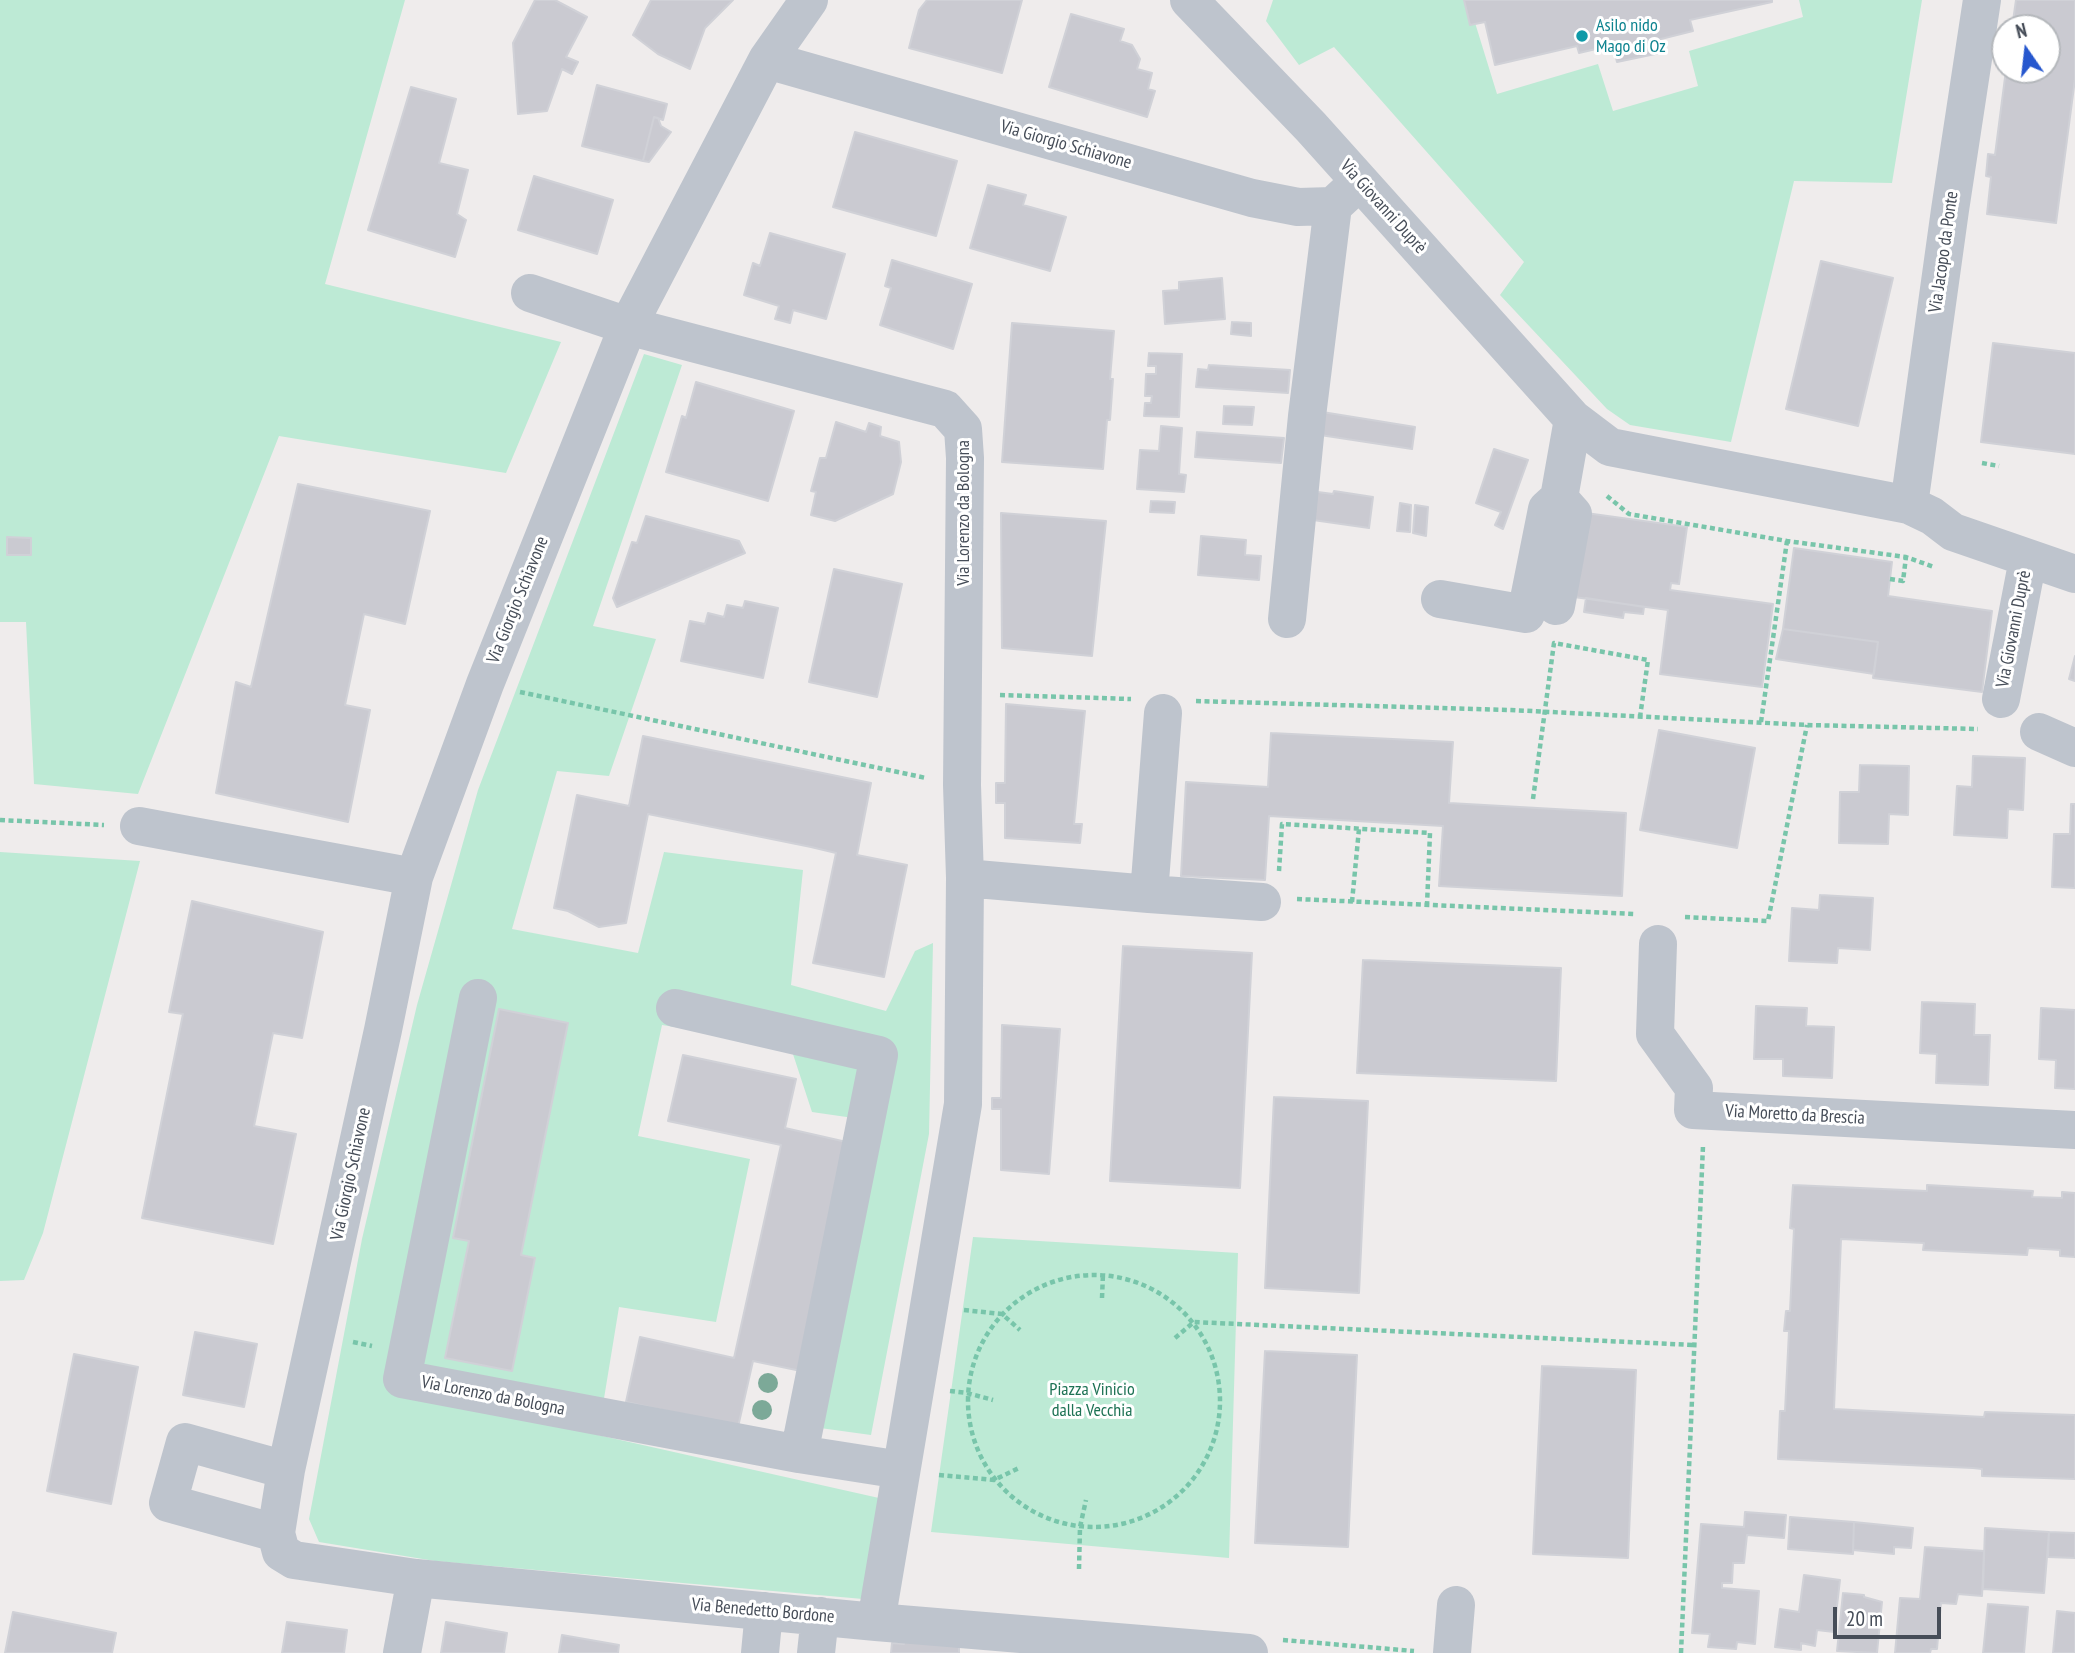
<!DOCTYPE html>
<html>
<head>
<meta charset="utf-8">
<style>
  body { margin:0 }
  #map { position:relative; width:2075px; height:1653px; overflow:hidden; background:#efecec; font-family:"PT Sans Narrow",sans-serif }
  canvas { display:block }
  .north { position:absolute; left:1991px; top:14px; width:70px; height:70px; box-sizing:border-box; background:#fff; border:2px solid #b5b8bc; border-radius:50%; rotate:346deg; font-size:19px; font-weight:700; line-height:28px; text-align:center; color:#464d58 }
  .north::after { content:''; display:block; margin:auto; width:24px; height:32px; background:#2657ce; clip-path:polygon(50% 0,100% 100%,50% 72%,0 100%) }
  .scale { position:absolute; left:1833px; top:1607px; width:108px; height:32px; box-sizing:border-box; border:4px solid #464d58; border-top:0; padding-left:9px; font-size:21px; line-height:24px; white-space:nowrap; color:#464d58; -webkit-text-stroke:5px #fff; paint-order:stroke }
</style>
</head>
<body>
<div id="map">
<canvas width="2075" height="1653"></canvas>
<div class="north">N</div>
<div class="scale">20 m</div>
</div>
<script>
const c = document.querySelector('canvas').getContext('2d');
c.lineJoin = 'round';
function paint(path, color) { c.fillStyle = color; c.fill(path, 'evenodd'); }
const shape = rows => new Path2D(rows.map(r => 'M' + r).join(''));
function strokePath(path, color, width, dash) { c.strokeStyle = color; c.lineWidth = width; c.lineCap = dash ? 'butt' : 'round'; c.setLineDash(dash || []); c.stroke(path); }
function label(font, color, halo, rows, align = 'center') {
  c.font = font + ' "PT Sans Narrow",sans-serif'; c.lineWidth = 6; c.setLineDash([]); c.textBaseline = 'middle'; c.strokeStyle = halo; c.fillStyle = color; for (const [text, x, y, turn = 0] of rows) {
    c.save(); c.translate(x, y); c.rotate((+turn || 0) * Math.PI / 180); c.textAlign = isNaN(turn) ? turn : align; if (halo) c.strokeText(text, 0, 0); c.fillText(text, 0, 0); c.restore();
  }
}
const green = shape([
  [0,0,405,0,325,284,561,342,506,473,279,436,138,794,34,784,26,622,0,622],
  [1273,0,1468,0,1497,94,1598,64,1613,111,1698,86,1689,51,1803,17,1799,0,1922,0,1892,183,1794,181,1731,442,1630,425,1607,409,1500,295,1524,262,1334,47,1299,65,1266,21],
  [644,354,682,365,593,626,656,639,609,776,557,771,512,929,638,953,664,852,803,870,791,985,886,1011,915,951,933,943,929,1134,871,1435,820,1428,881,1122,812,1112,790,1045,662,1025,638,1136,750,1159,716,1322,619,1307,598,1435,879,1498,863,1599,435,1561,319,1542,309,1519,362,1239,417,1005,478,790],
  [0,852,140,861,43,1233,24,1280,0,1281],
  [973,1237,1238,1253,1229,1558,931,1532]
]);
const building = shape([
  [535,0,555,0,587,17,566,57,578,62,572,74,562,69,547,111,518,114,513,43,535,0],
  [651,0,733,0,705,28,690,69,658,54,633,35,651,0],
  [927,0,1022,0,1002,73,909,48,919,10,927,0],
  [1464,0,1772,0,1772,2,1690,20,1693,31,1657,40,1660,53,1617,62,1613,45,1579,53,1577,46,1495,65,1485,22,1470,25,1464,0],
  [2016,0,2075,0,2075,79,2056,223,1987,214,1991,177,1986,176,1988,154,1995,155,2006,70,2047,70,2047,28,2012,28,2016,0],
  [1071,14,1124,29,1120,41,1132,45,1140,59,1137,69,1152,73,1148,89,1155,91,1147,117,1049,87,1071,14],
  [2003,45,2005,45,2005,67,2000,66,2003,45],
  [597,85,667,104,663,120,654,117,643,161,582,146,597,85],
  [411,87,456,99,439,163,468,170,457,214,466,220,455,257,368,230,411,87],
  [654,117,658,118,661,126,671,132,649,162,643,161,654,117],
  [855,132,957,161,936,236,833,207,855,132],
  [534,176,613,200,597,254,518,230,534,176],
  [988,185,1026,195,1023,205,1066,217,1050,271,970,248,988,185],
  [770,233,845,254,826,319,793,310,790,323,775,319,779,306,744,295,753,263,760,266,770,233],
  [892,260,972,284,953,349,880,325,891,288,885,286,892,260],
  [1821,261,1893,278,1858,426,1786,409,1821,261],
  [1222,278,1225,319,1165,324,1163,291,1179,290,1179,282,1222,278],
  [1232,322,1251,323,1251,336,1231,334,1232,322],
  [1012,323,1114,331,1110,379,1113,379,1110,420,1107,420,1103,469,1002,462,1012,323],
  [1993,343,2075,353,2075,454,1981,442,1993,343],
  [1149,353,1182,354,1179,417,1144,416,1145,403,1151,403,1152,396,1145,396,1146,374,1156,374,1156,366,1148,366,1149,353],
  [1209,365,1290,370,1288,393,1196,387,1198,369,1208,370,1209,365],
  [696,382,794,411,768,501,666,472,682,416,686,418,696,382],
  [1224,406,1254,407,1252,425,1223,424,1224,406],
  [1310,410,1415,427,1412,449,1307,433,1310,410],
  [836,422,866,432,869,423,881,427,880,436,899,442,901,462,893,494,835,521,811,515,816,492,811,491,820,458,826,458,836,422],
  [1161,426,1182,428,1179,474,1186,475,1184,492,1137,489,1140,450,1159,451,1161,426],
  [1197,432,1284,438,1281,463,1195,457,1197,432],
  [1494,449,1528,460,1503,529,1495,525,1501,512,1476,503,1494,449],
  [298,484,430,511,405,624,364,614,345,705,370,710,348,822,216,793,236,682,251,687,298,484],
  [1310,491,1333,494,1334,491,1373,497,1369,528,1306,519,1310,491],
  [1151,501,1175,502,1174,513,1150,512,1151,501],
  [1400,503,1411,505,1410,532,1397,531,1400,503],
  [1415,505,1428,507,1426,536,1413,533,1415,505],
  [1001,513,1106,521,1092,656,1002,648,1001,513],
  [1586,513,1687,527,1679,584,1671,583,1670,590,1773,604,1762,687,1660,674,1668,610,1574,597,1586,513],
  [646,516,739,541,745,553,617,607,613,598,632,542,637,543,646,516],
  [1201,536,1246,540,1245,555,1261,556,1259,580,1198,575,1201,536],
  [7,537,31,538,31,555,7,555,7,537],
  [1794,548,1892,562,1888,596,1992,611,1982,692,1873,678,1878,642,1783,629,1794,548],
  [834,569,902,584,877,697,809,682,834,569],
  [1586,598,1644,607,1643,614,1624,612,1623,618,1584,612,1586,598],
  [745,601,778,608,763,678,681,661,690,621,705,624,708,613,724,617,727,605,743,608,745,601],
  [1783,629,1878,642,1874,674,1776,659,1783,629],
  [2075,656,2075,681,2069,679,2075,656],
  [1006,704,1085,711,1074,824,1082,824,1080,843,1005,838,1005,803,996,803,996,783,1005,783,1006,704],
  [1659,730,1755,748,1737,848,1640,830,1659,730],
  [1271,733,1453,742,1449,803,1626,813,1622,896,1439,886,1443,826,1269,816,1265,880,1181,876,1186,782,1268,787,1271,733],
  [643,736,871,783,857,855,907,865,884,977,813,963,836,853,811,847,648,814,626,923,599,927,568,911,554,908,577,795,629,806,643,736],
  [1973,756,2025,758,2023,810,2008,809,2007,838,1954,835,1957,786,1972,787,1973,756],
  [1860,765,1909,766,1908,815,1889,814,1888,844,1839,843,1840,792,1859,792,1860,765],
  [2071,804,2075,804,2075,888,2052,887,2054,834,2070,834,2071,804],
  [1820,895,1873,898,1870,950,1838,948,1837,963,1789,961,1792,908,1819,910,1820,895],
  [192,901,323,932,302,1038,273,1033,254,1126,296,1134,273,1244,142,1218,183,1014,169,1012,192,901],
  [1123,946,1252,953,1240,1188,1110,1181,1123,946],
  [1363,960,1561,968,1556,1081,1357,1073,1363,960],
  [1922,1002,1975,1004,1974,1035,1990,1035,1988,1085,1936,1083,1937,1054,1920,1053,1922,1002],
  [1756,1006,1807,1008,1806,1026,1834,1027,1832,1078,1783,1076,1783,1059,1754,1059,1756,1006],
  [2041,1008,2075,1010,2075,1089,2055,1088,2056,1060,2039,1059,2041,1008],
  [499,1009,568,1023,521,1255,535,1258,512,1371,445,1358,469,1241,453,1238,499,1009],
  [1002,1025,1060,1029,1049,1174,1001,1170,1001,1109,992,1109,992,1098,1001,1098,1002,1025],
  [683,1055,796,1079,785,1128,851,1143,801,1371,753,1361,738,1427,626,1402,640,1337,734,1358,781,1145,668,1121,683,1055],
  [1274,1097,1368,1101,1359,1293,1265,1288,1274,1097],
  [1793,1185,1927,1191,1927,1185,2033,1191,2032,1197,2062,1198,2062,1192,2075,1193,2075,1257,2060,1256,2060,1250,2028,1248,2027,1255,1923,1250,1924,1243,1841,1239,1834,1409,1984,1417,1985,1412,2075,1415,2075,1479,1982,1476,1982,1469,1973,1468,1778,1459,1780,1411,1785,1411,1789,1331,1784,1331,1786,1311,1790,1311,1794,1229,1790,1228,1793,1185],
  [195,1332,257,1344,244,1407,183,1395,195,1332],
  [1265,1351,1357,1355,1348,1547,1255,1543,1265,1351],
  [74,1354,138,1367,111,1504,47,1491,74,1354],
  [1542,1366,1636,1370,1628,1558,1533,1554,1542,1366],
  [1745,1512,1786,1515,1784,1538,1747,1535,1744,1563,1733,1563,1732,1583,1722,1583,1722,1588,1759,1591,1755,1644,1737,1642,1736,1649,1708,1647,1710,1634,1692,1633,1701,1524,1744,1527,1745,1512],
  [1790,1517,1854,1522,1853,1554,1788,1549,1790,1517],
  [1854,1522,1913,1528,1911,1548,1894,1547,1894,1554,1853,1550,1854,1522],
  [1985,1528,2049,1532,2044,1593,1983,1589,1985,1528],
  [2049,1532,2075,1533,2075,1558,2048,1557,2049,1532],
  [1925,1547,1984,1551,1982,1596,1958,1594,1956,1604,1941,1603,1937,1649,1931,1649,1930,1653,1895,1653,1900,1598,1920,1599,1925,1547],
  [1804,1575,1840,1580,1834,1632,1817,1630,1815,1646,1801,1643,1801,1650,1775,1647,1780,1609,1799,1612,1804,1575],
  [1843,1593,1864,1595,1864,1597,1882,1602,1877,1653,1837,1651,1843,1593],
  [1988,1604,2028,1607,2024,1653,1983,1653,1988,1604],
  [2057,1611,2075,1613,2075,1653,2053,1653,2057,1611],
  [13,1612,116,1633,112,1653,5,1653,13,1612],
  [287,1622,347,1630,344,1653,282,1653,287,1622],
  [446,1622,507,1633,504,1653,441,1653,446,1622],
  [562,1635,619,1645,618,1653,559,1653,562,1635],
  [904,1638,959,1643,959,1653,891,1653,892,1643,904,1644,904,1638]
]);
const path = shape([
  [1982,463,1999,466],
  [1607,496,1629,514,1787,541,1906,557,1934,567],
  [1890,579,1903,581,1906,557],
  [520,692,926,778],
  [1000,695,1131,699],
  [1196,701,1511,710,1807,725,1978,729],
  [1761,722,1787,541],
  [1533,799,1554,643,1648,660,1640,717],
  [0,820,104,825],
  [1279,871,1282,824,1430,833,1427,905],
  [1297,899,1634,914],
  [1352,902,1359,829],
  [1685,917,1768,921,1807,725],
  '968 1401a126 126 0 1 1 252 0a126 126 0 1 1-252 0Z',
  [1102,1298,1103,1274],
  [964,1310,1002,1314,1020,1330],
  [1175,1338,1194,1322,1694,1345],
  [353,1342,372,1346],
  [950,1391,967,1393,993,1400],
  [939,1475,994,1480,1019,1468],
  [1079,1569,1080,1527,1086,1500],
  [1283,1640,1414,1651],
  [1681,1653,1703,1146]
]);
const minor = shape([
  [1189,0,1311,127,1573,419,1610,447,1909,505,1932,516,1953,532,2075,574],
  [767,60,809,0],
  [530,293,628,326,945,409,963,429,965,458,962,785,965,878,963,1104,876,1622],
  [1909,505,1950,210,1982,0],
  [1440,599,1526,614,1547,509,1559,498,1573,419],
  [1556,606,1573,514,1565,505],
  [1287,619,1307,416,1333,206],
  [2001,699,2028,559],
  [2039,732,2075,748],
  [139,826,414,877],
  [965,878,1149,894,1163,713],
  [1149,894,1262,902],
  [1658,944,1655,1034,1694,1088,1693,1110,2075,1130],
  [478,998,402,1379,799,1454,901,1470],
  [675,1008,879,1055,799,1454],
  [276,1533,168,1503,185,1442,286,1470],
  [402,1653,416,1578],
  [760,1653,764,1611],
  [816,1653,820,1616],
  [1249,1653,876,1622,416,1578,294,1560,281,1552,276,1533,286,1470,383,1030,414,877,485,684,628,326,767,60,1252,198,1298,207,1333,206,1359,182],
  [1452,1653,1456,1605]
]);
const trees = [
  [768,1383],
  [762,1410]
];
const markers = [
  [1582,36,7,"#0f9aa8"]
];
const cultureNames = [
  ["Asilo nido",1596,26],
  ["Mago di Oz",1596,47]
];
const streetNames = [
  ["Via Giorgio Schiavone",1066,145,16],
  ["Via Giovanni Duprè",1383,207,48],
  ["Via Jacopo da Ponte",1944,252,-82],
  ["Via Lorenzo da Bologna",964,513,-90],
  ["Via Giorgio Schiavone",518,600,-68],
  ["Via Giovanni Duprè",2014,629,-79],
  ["Via Moretto da Brescia",1795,1115,3],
  ["Via Giorgio Schiavone",351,1174,-78],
  ["Via Lorenzo da Bologna",493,1396,11],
  ["Via Benedetto Bordone",763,1611,5]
];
const parkNames = [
  ["Piazza Vinicio",1092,1390],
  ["dalla Vecchia",1092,1411]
];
paint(green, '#bdead5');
paint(building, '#cacad1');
strokePath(building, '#d0d1d7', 2);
strokePath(path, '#78c5aa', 4.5, [5, 3.5]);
strokePath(minor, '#bec4cd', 38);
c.fillStyle = '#7ca998';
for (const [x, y] of trees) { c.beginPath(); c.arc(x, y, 10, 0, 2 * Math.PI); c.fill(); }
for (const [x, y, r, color] of markers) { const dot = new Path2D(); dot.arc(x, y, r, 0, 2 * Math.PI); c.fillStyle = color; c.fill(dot); strokePath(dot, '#fff', 2.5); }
label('18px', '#0d838f', '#fff', cultureNames, 'left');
label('18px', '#464d58', '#fff', streetNames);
label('18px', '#1d7254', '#fff', parkNames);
</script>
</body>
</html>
